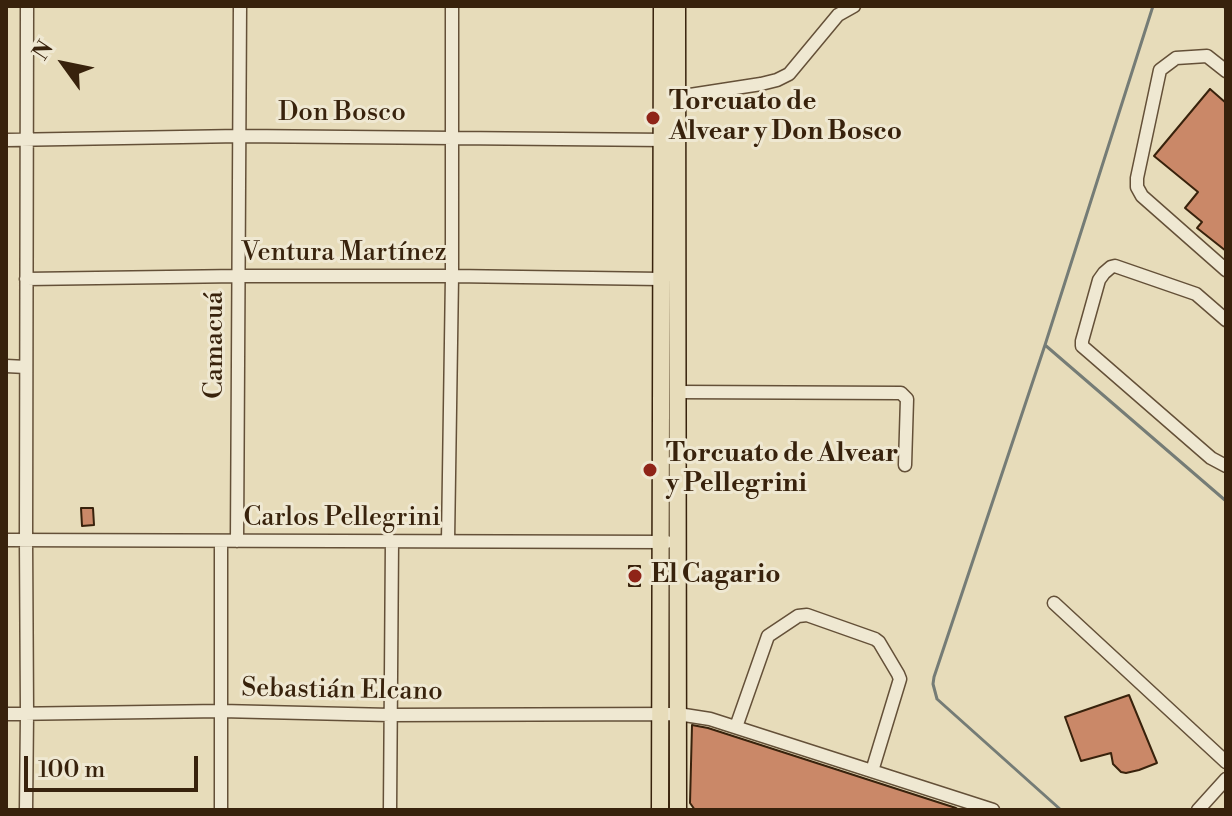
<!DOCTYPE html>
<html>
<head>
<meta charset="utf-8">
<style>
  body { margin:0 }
  #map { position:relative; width:1232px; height:816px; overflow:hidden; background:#e7dcba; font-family:"Libre Bodoni",serif }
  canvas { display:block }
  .frame { position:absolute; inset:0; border:8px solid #38220c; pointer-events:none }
  .north { position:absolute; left:24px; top:24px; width:80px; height:80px; -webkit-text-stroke:6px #efe8d2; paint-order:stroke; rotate:303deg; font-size:22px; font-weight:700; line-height:32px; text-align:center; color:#38220c }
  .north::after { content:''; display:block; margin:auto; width:28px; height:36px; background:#38220c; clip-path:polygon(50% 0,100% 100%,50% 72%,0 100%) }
  .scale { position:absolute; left:24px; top:756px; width:174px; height:36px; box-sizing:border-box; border:4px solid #38220c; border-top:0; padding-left:10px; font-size:24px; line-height:28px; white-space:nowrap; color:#38220c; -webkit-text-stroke:6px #efe8d2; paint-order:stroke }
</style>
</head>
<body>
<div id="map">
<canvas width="1232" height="816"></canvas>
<div class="frame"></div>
<div class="north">N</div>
<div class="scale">100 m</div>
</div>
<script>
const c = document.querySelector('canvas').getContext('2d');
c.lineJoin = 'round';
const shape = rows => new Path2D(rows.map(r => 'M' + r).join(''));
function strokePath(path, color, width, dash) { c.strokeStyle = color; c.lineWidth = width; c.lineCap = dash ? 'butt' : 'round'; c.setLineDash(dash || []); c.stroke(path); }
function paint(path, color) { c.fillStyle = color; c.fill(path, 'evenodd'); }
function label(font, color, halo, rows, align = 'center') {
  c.font = font + ' "Libre Bodoni",serif'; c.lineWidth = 6; c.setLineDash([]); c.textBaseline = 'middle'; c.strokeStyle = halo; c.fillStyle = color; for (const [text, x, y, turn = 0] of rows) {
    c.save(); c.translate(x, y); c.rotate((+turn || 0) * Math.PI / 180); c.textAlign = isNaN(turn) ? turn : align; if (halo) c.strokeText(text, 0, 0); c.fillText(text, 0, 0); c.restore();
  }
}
const stream = shape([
  [1222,6,1226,8],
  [1045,345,1226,501],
  [1061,810,937,699,933,684,934,677,1045,345,1153,6]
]);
const building = shape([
  [1210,89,1226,103,1226,251,1197,228,1202,222,1185,208,1198,192,1154,156,1210,89],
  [81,508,93,508,94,525,82,526,81,508],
  [629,566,640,566,640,586,629,586,629,566],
  [1129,695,1157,763,1139,770,1126,773,1121,772,1113,764,1111,753,1081,761,1065,717,1129,695],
  [692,725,708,728,956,808,959,810,695,810,690,803,692,725]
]);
const minor = shape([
  [1226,71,1207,56,1176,58,1160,70,1137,178,1137,187,1142,196,1226,270],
  [677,97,761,84,777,80,789,74,838,15,854,6],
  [6,140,240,136,667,140],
  [26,279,239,276,452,276,661,279],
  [1226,320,1196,294,1115,266,1111,267,1104,273,1099,280,1082,341,1082,346,1089,352,1211,458,1226,466],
  [6,366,26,367],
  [677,392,901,393,907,399,905,465],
  [6,540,667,542],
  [237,541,240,6],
  [448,541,452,276,452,6],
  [1054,603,1226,762],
  [6,714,221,711,390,715,678,714,710,719,993,810],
  [736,727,768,636,798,616,807,615,875,639,879,642,898,674,900,679,872,771],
  [26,810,27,714,26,540,27,6],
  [221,810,221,541],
  [390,810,392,541],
  [1198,810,1226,779]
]);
const major = shape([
  [677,6,678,810],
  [660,810,662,6]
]);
const markers = [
  [653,118,8,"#8f2418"],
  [650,470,8,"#8f2418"],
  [635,576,8,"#8f2418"]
];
const poiNames = [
  ["Torcuato de",669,103],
  ["Alvear y Don Bosco",669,133],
  ["Torcuato de Alvear",666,455],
  ["y Pellegrini",666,485],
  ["El Cagario",651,576]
];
const streetNames = [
  ["Don Bosco",342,114],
  ["Ventura Martínez",344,254],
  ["Camacuá",216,345,-90],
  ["Carlos Pellegrini",342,519],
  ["Sebastián Elcano",342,691,1]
];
strokePath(stream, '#757c76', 3);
paint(building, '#ca8868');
strokePath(building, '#38220c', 2);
strokePath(minor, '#645038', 15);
strokePath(major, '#38220c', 19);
strokePath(minor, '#efe8d2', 12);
strokePath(major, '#e7dcba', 16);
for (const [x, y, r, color] of markers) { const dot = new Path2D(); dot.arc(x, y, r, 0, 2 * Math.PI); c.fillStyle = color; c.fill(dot); strokePath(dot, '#efe8d2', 3); }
label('bold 26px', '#38220c', '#efe8d2', poiNames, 'left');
label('26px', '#38220c', '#efe8d2', streetNames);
</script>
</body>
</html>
